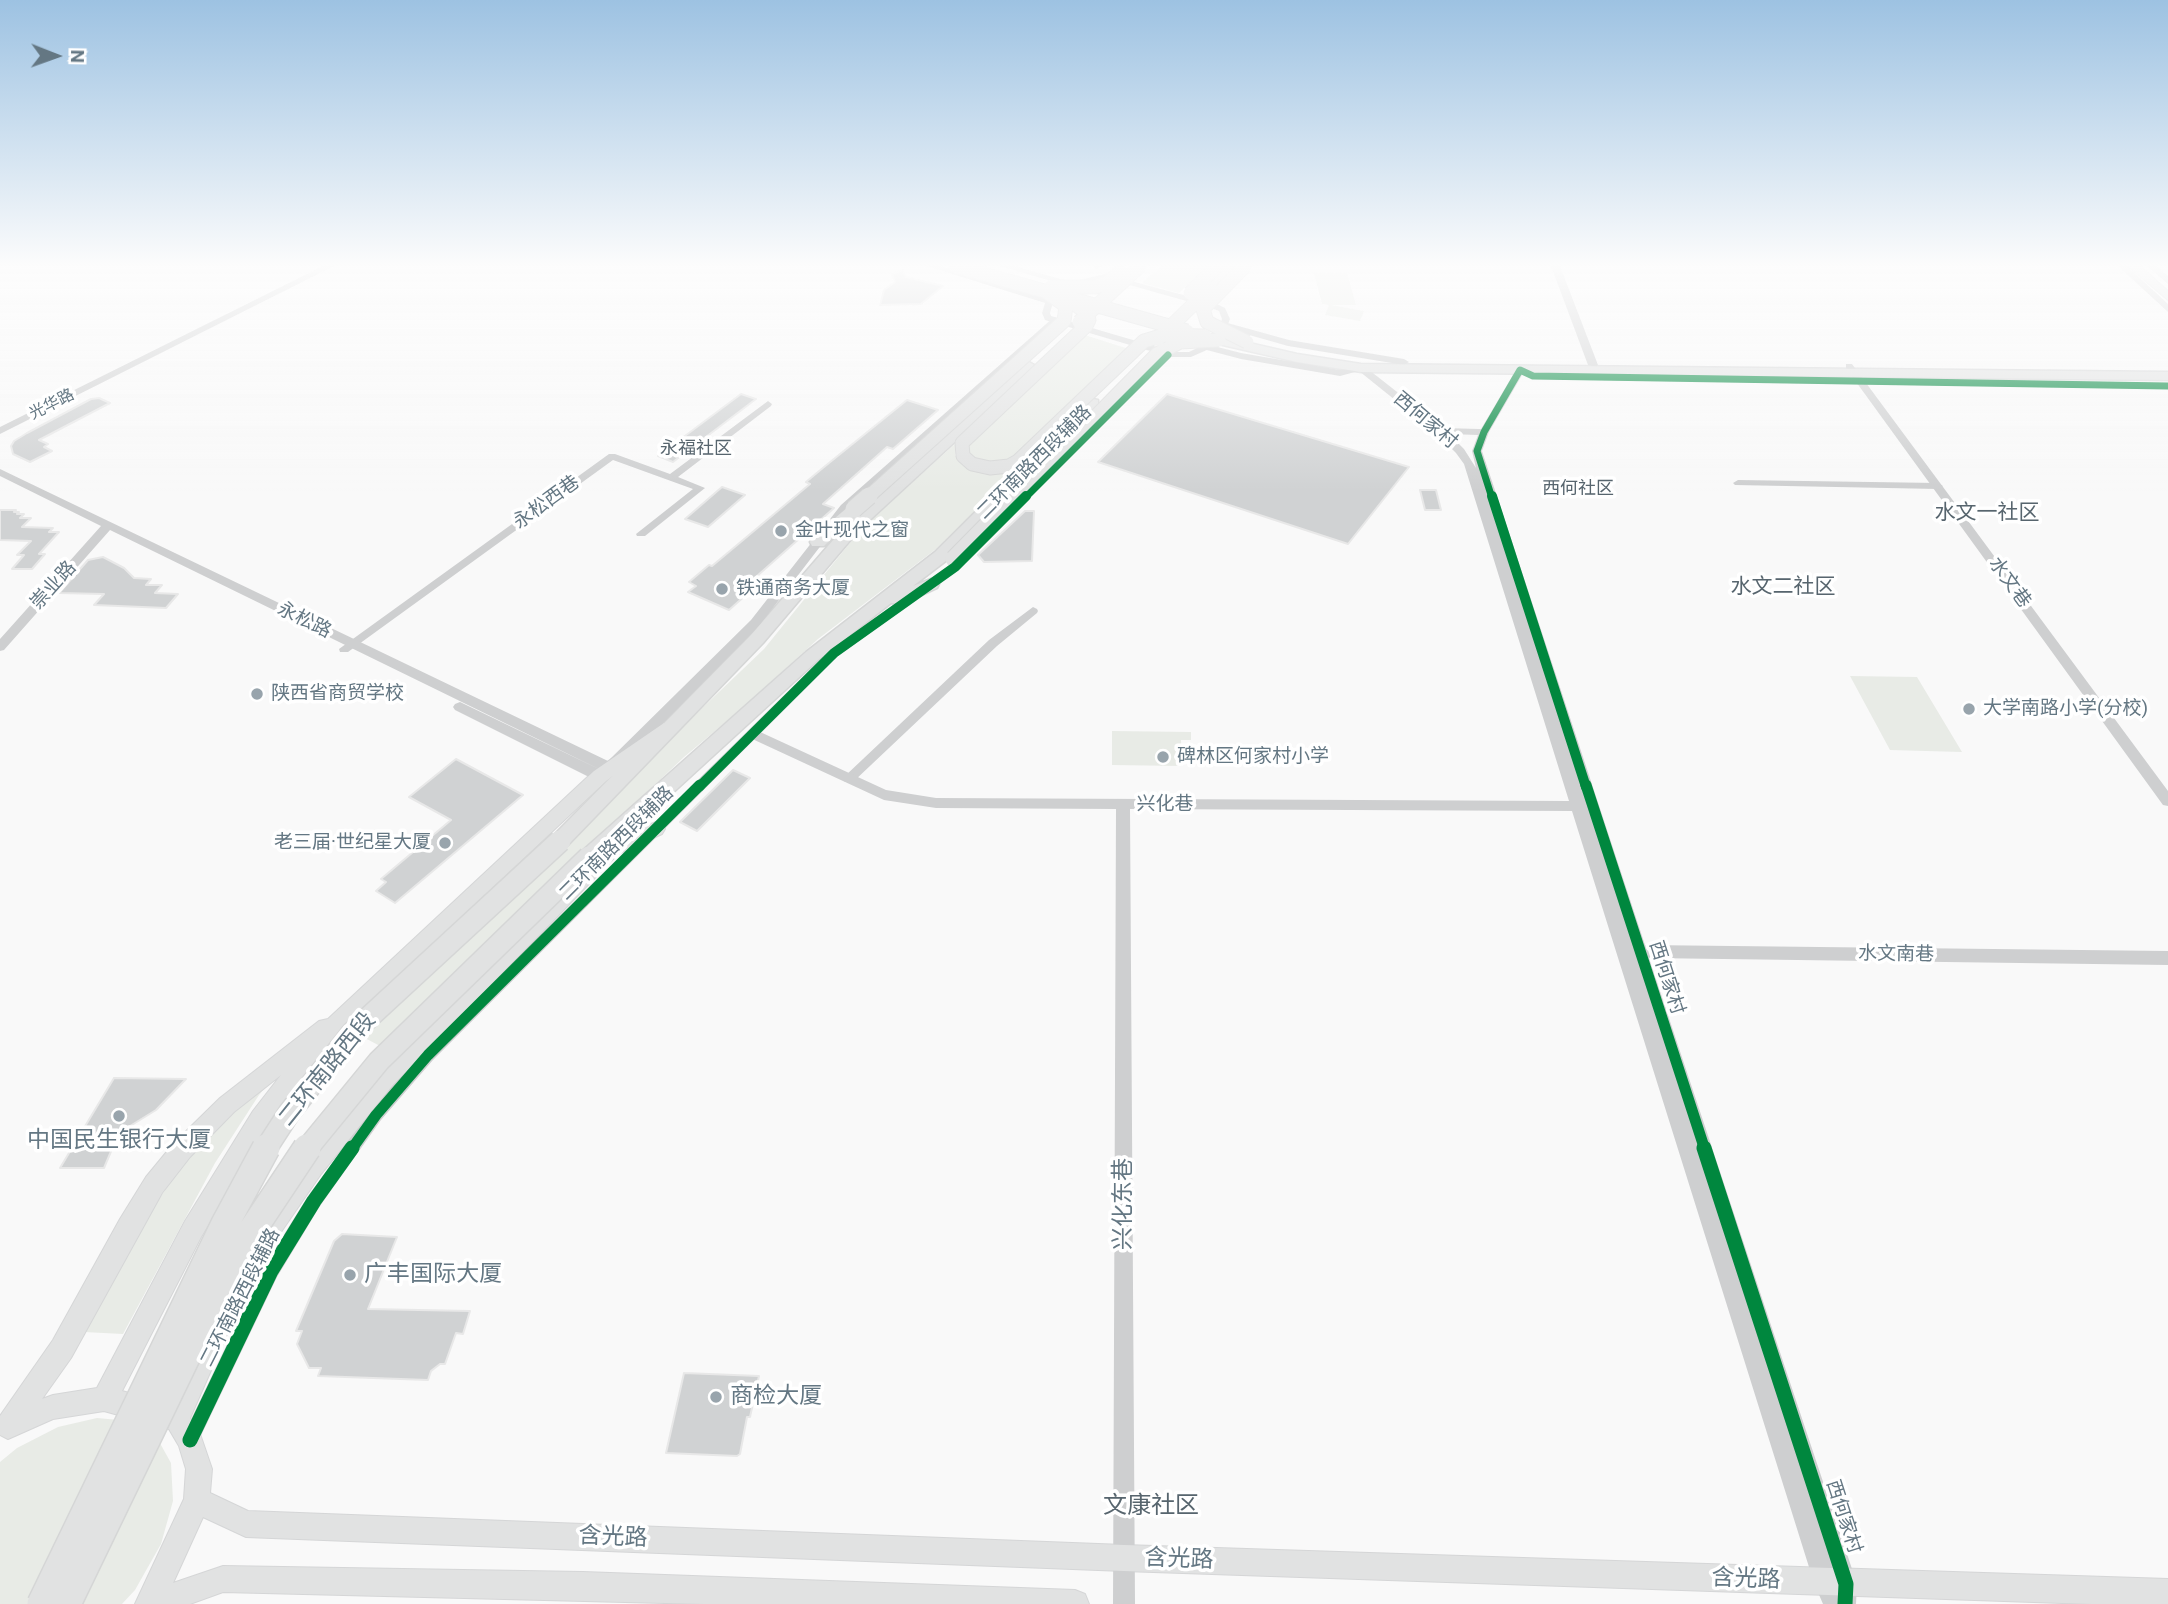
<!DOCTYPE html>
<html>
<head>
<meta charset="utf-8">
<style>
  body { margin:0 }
  #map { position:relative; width:2168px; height:1604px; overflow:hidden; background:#f9f9f9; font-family:Roboto,sans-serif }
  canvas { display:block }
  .north { position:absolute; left:21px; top:21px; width:70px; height:70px; -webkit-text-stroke:5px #fff; paint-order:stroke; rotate:91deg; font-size:19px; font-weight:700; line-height:28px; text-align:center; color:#647783 }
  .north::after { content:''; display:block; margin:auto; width:24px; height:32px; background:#647783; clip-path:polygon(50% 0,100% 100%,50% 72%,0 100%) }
</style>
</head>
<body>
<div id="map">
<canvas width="2168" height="1604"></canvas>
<div class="north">N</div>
</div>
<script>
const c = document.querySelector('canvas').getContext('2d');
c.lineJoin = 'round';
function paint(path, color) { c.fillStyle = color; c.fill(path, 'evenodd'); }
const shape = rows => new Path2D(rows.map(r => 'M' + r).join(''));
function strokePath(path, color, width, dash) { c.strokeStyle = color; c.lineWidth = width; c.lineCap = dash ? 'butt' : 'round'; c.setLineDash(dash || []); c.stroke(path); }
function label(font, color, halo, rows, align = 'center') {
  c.font = font + ' Roboto,"Noto Sans SC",sans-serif'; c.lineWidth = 7; c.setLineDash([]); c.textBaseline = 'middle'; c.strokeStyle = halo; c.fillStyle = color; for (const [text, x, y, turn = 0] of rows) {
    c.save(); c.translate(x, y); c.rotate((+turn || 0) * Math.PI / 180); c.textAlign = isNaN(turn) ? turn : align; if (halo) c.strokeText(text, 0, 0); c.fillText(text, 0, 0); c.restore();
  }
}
const green = shape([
  [1161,266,1208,266,1179,293,1142,283],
  [1314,273,1347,273,1356,305,1331,305,1364,311,1360,321,1325,315,1329,305,1322,304],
  [1085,335,1129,349,1013,459,1001,463,975,461,966,449,970,441],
  [956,443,955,455,962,464,1020,467,936,549,818,639,746,705,684,757,380,1046,363,1037,409,988,764,649,862,528],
  [1850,676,1917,677,1962,752,1890,750],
  [1112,731,1191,732,1191,740,1181,740,1182,766,1112,765],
  [281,1069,259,1095,215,1163,123,1334,84,1332,153,1208,178,1171,205,1139],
  [97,1418,130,1421,156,1436,171,1463,173,1501,161,1544,135,1590,122,1604,0,1604,0,1462,17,1448,58,1427]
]);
const building = shape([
  [903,270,906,277,943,286,921,304,880,305,884,290,895,282,892,274,903,270],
  [741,394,756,399,673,462,658,456,741,394],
  [1167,394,1409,467,1348,544,1098,462,1167,394],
  [99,398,110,403,39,440,48,444,44,447,52,451,30,462,13,454,11,446,14,441,27,433,91,399,99,398],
  [907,400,938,410,893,449,887,447,823,504,834,508,757,576,764,579,729,610,688,592,696,586,689,582,709,565,712,566,810,484,806,482,824,467,907,400],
  [722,487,745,495,708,527,685,519,722,487],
  [1420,490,1436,490,1441,510,1425,510,1420,490],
  [0,510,16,510,14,512,19,512,17,514,24,514,20,518,31,518,22,527,53,528,49,532,59,532,39,554,45,554,32,569,12,569,24,555,17,555,31,541,0,540,0,510],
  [1025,511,1034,511,1032,561,984,562,978,555,1025,511],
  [103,557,124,568,134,578,151,579,146,585,162,585,155,593,178,594,166,608,94,605,104,594,59,593,88,560,103,557],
  [456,759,523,795,395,903,376,891,386,882,381,879,451,820,409,797,456,759],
  [733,770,750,778,697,831,680,822,733,770],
  [114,1078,186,1079,156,1110,114,1136,112,1149,104,1168,60,1168,114,1078],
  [342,1234,397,1237,368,1309,470,1311,463,1334,456,1333,445,1364,440,1364,431,1371,428,1380,318,1376,321,1368,309,1368,297,1344,302,1331,296,1331,334,1241,342,1234],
  [684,1373,759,1376,750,1417,747,1417,740,1454,737,1456,666,1453,684,1373]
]);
const minor = shape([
  [927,266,940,266,1048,299,1065,285,1000,266,1014,266,1071,282,1105,274,1217,304,1225,308,1230,319,1227,327,1209,349,1191,357,1171,357,1016,511,1013,512,1010,511,1010,507,1164,355,1045,320,1042,313,1045,303,927,266],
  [1105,278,1211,308,1219,311,1222,319,1220,325,1203,345,1189,352,1174,352,1051,316,1050,313,1053,303,1074,286,1105,278],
  [1093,266,1102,266,1096,269,1093,266],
  [1520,367,1534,373,2168,383,2168,389,1533,379,1517,372,1516,370,1520,367],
  [768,401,772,404,771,406,678,477,705,488,645,536,637,536,636,534,693,489,613,460,348,652,340,652,339,649,609,454,615,454,670,474,768,401],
  [1738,480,1938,483,1943,486,1938,489,1735,485,1733,483,1738,480],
  [966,553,971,556,959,569,838,656,433,1060,381,1120,320,1206,277,1277,196,1446,190,1449,184,1446,181,1440,184,1434,265,1265,308,1196,371,1110,423,1050,830,650,966,553],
  [1033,607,1037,609,1038,611,1037,613,997,646,853,782,845,782,843,779,845,776,989,640,1033,607]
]);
const tertiary = shape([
  [323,266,334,266,0,434,0,427,323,266],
  [1551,266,1560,266,1598,365,1596,367,1588,365,1551,266],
  [2118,266,2127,266,2168,304,2168,312,2118,266],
  [2147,266,2157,266,2168,276,2168,284,2147,266],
  [1054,317,1057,318,1057,322,849,509,759,626,615,772,605,772,110,530,4,650,0,651,0,639,101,526,0,476,0,469,608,761,751,620,841,505,1054,317],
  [1224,322,1289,340,1404,359,1409,362,1404,365,1288,346,1221,327,1221,323,1224,322],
  [1206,344,1241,353,1340,370,1364,366,1443,428,1481,429,1517,368,1523,368,1525,370,1489,432,1482,451,1645,945,2168,951,2168,965,1649,958,1857,1584,1856,1604,1823,1604,1814,1583,1572,811,1130,809,1135,1604,1113,1604,1116,809,936,808,884,800,748,737,746,734,748,731,758,731,886,790,936,798,1569,801,1464,464,1456,453,1436,433,1359,371,1340,376,1241,359,1203,349,1203,345,1206,344],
  [1449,434,1478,435,1472,451,1476,468,1464,449,1449,434],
  [1846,364,1852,364,2168,791,2168,806,2163,805,1846,368,1846,364],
  [460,702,605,772,607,776,605,780,595,780,455,710,453,707,455,704,460,702]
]);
const secondary = shape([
  [2128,266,2140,266,2168,291,2168,300,2128,266],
  [664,723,670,725,672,729,670,733,606,781,350,1021,269,1125,201,1237,122,1391,171,1405,215,1309,265,1216,305,1160,378,1072,628,821,640,821,642,828,656,822,662,824,665,829,662,834,618,854,392,1086,321,1174,281,1232,231,1325,190,1418,199,1431,212,1469,210,1493,248,1511,1124,1545,2168,1579,2168,1604,2092,1604,1124,1571,246,1537,203,1517,173,1583,223,1566,583,1572,1075,1590,1085,1594,1089,1604,705,1604,223,1592,190,1604,135,1604,184,1499,186,1469,179,1446,169,1429,104,1411,53,1419,8,1439,0,1435,0,1416,53,1340,120,1219,146,1177,174,1143,220,1098,319,1021,328,1019,594,771,664,723],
  [281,1075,253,1111,185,1221,97,1388,53,1395,42,1399,71,1358,162,1193,190,1157,234,1112,281,1075]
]);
const primary = shape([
  [1219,336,1297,354,1361,364,2168,372,2168,380,1361,372,1297,362,1214,343,1214,337,1219,336]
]);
const trunk = shape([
  [1224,266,1237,266,1214,291,1206,291,1206,285,1224,266],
  [1029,362,1036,366,1034,369,859,530,763,643,567,846,560,849,553,846,550,841,553,836,751,635,847,524,1024,363,1029,362],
  [1093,399,1098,400,1098,406,947,560,913,586,931,579,937,580,939,584,937,588,903,604,891,603,818,660,596,863,589,865,582,863,579,857,582,851,806,652,935,552,1088,400,1093,399],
  [854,504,859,506,862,509,859,512,824,546,812,546,810,542,812,538,849,506,854,504]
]);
const primaryBridge = shape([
  [955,266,1187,331]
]);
const trunkBridgeFar3 = shape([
  [1245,266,1203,309,1207,322,1247,342],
  [1050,287,1096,287,1107,283,1120,272],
  [1190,293,1217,266],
  [1064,297,1086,312,1089,320,1086,326,962,443,963,456,972,464,990,468,1009,466,1018,461,1144,341,1164,335,1205,336],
  [1079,322,1140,266],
  [1158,339,1210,288],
  [867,498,1064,321,1066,306,1045,291],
  [1015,498,1157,354,1180,342,1219,340]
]);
const trunkBridgeFar2 = shape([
  [854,509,869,496],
  [954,559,1016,496]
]);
const trunkBridgeFar1 = shape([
  [265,1150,289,1113,353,1032,560,841],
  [306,1150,379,1061,589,857]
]);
const trunkBridge = shape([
  [41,1604,225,1224,266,1148],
  [67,1604,235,1256,307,1148]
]);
const cyclewayFar3 = shape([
  [1025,498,1168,355],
  [1492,498,1477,451,1484,432,1520,370,1533,376,2168,386]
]);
const cyclewayFar2 = shape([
  [1492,496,1586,787],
  [699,787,834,653,955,567,1026,496]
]);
const cyclewayFar1 = shape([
  [1586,785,1705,1150],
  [351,1150,376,1115,428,1055,700,785]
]);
const cycleway = shape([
  [1704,1148,1846,1584,1845,1604],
  [190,1440,271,1271,314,1201,352,1148]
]);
const markers = [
  [781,531,7,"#98a4ac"],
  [722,589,7,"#98a4ac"],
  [257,694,7,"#98a4ac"],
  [1969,709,7,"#98a4ac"],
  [1163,757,7,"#98a4ac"],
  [445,843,7,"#98a4ac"],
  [119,1116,7,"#98a4ac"],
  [350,1275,7,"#98a4ac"],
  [716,1397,7,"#98a4ac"]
];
const farStreetnames = [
  ["光华路",52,405,-27]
];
const farNeighbourhoodnames = [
  ["永福社区",696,449],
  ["西何社区",1578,489]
];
const streetNames = [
  ["西何家村",1425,421,40],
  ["二环南路西段辅路",1035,463,-45],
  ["永松西巷",547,503,-36],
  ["水文巷",2009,583,54],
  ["崇业路",54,586,-48],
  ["永松路",304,621,26],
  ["兴化巷",1165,805],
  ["二环南路西段辅路",617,844,-45],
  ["水文南巷",1896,955,1],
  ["西何家村",1666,978,72],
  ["二环南路西段辅路",241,1298,-63],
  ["西何家村",1843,1517,72]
];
const poiNames = [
  ["金叶现代之窗",795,531],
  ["铁通商务大厦",736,589],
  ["陕西省商贸学校",271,694],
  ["大学南路小学(分校)",1983,709],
  ["碑林区何家村小学",1177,757],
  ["老三届·世纪星大厦",431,843,"right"]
];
const neighbourhoodNames = [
  ["水文一社区",1987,514],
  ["水文二社区",1783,588]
];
const nearStreetnames = [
  ["二环南路西段",328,1070,-51],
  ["兴化东巷",1124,1204,-90],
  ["含光路",613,1538,2],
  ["含光路",1179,1560,2],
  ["含光路",1746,1580,2]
];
const nearPoinames = [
  ["中国民生银行大厦",119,1141,"center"],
  ["广丰国际大厦",364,1275],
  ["商检大厦",730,1397]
];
const nearNeighbourhoodnames = [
  ["文康社区",1151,1507]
];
paint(green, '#e8ebe6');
paint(building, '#d0d2d3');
strokePath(building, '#e8e8e8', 2);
strokePath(secondary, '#d5d6d7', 2);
strokePath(primary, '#d5d6d7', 3);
strokePath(trunk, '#d5d6d6', 3);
paint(minor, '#cecfd0');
paint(tertiary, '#cecfd0');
paint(secondary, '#e1e2e2');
paint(primary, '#e1e2e2');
paint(trunk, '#e1e2e2');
strokePath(primaryBridge, '#d5d6d7', 15, []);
strokePath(trunkBridgeFar3, '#d5d6d6', 15, []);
strokePath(trunkBridgeFar2, '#d5d6d6', 19, []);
strokePath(trunkBridgeFar1, '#d5d6d6', 24, []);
strokePath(trunkBridge, '#d5d6d6', 30, []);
strokePath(primaryBridge, '#e1e2e2', 13);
strokePath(trunkBridgeFar3, '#e1e2e2', 13);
strokePath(trunkBridgeFar2, '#e1e2e2', 17);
strokePath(trunkBridgeFar1, '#e1e2e2', 21);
strokePath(trunkBridge, '#e1e2e2', 27);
strokePath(cyclewayFar3, '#00873e', 7);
strokePath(cyclewayFar2, '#00873e', 10);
strokePath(cyclewayFar1, '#00873e', 11);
strokePath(cycleway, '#00873e', 15);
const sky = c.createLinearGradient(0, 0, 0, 491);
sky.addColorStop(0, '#9dc2e2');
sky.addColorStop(0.54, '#fcfcfc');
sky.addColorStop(1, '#fcfcfc00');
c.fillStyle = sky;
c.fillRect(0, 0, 2168, 491);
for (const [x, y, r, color] of markers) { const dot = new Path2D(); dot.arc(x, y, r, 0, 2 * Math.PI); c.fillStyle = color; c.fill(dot); strokePath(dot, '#fff', 2.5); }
label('16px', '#647783', '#fff', farStreetnames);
label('18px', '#57656e', '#fff', farNeighbourhoodnames);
label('19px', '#647783', '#fff', streetNames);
label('19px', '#647783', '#fff', poiNames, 'left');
label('21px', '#57656e', '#fff', neighbourhoodNames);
label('23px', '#647783', '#fff', nearStreetnames);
label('23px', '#647783', '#fff', nearPoinames, 'left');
label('24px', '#57656e', '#fff', nearNeighbourhoodnames);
</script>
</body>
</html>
